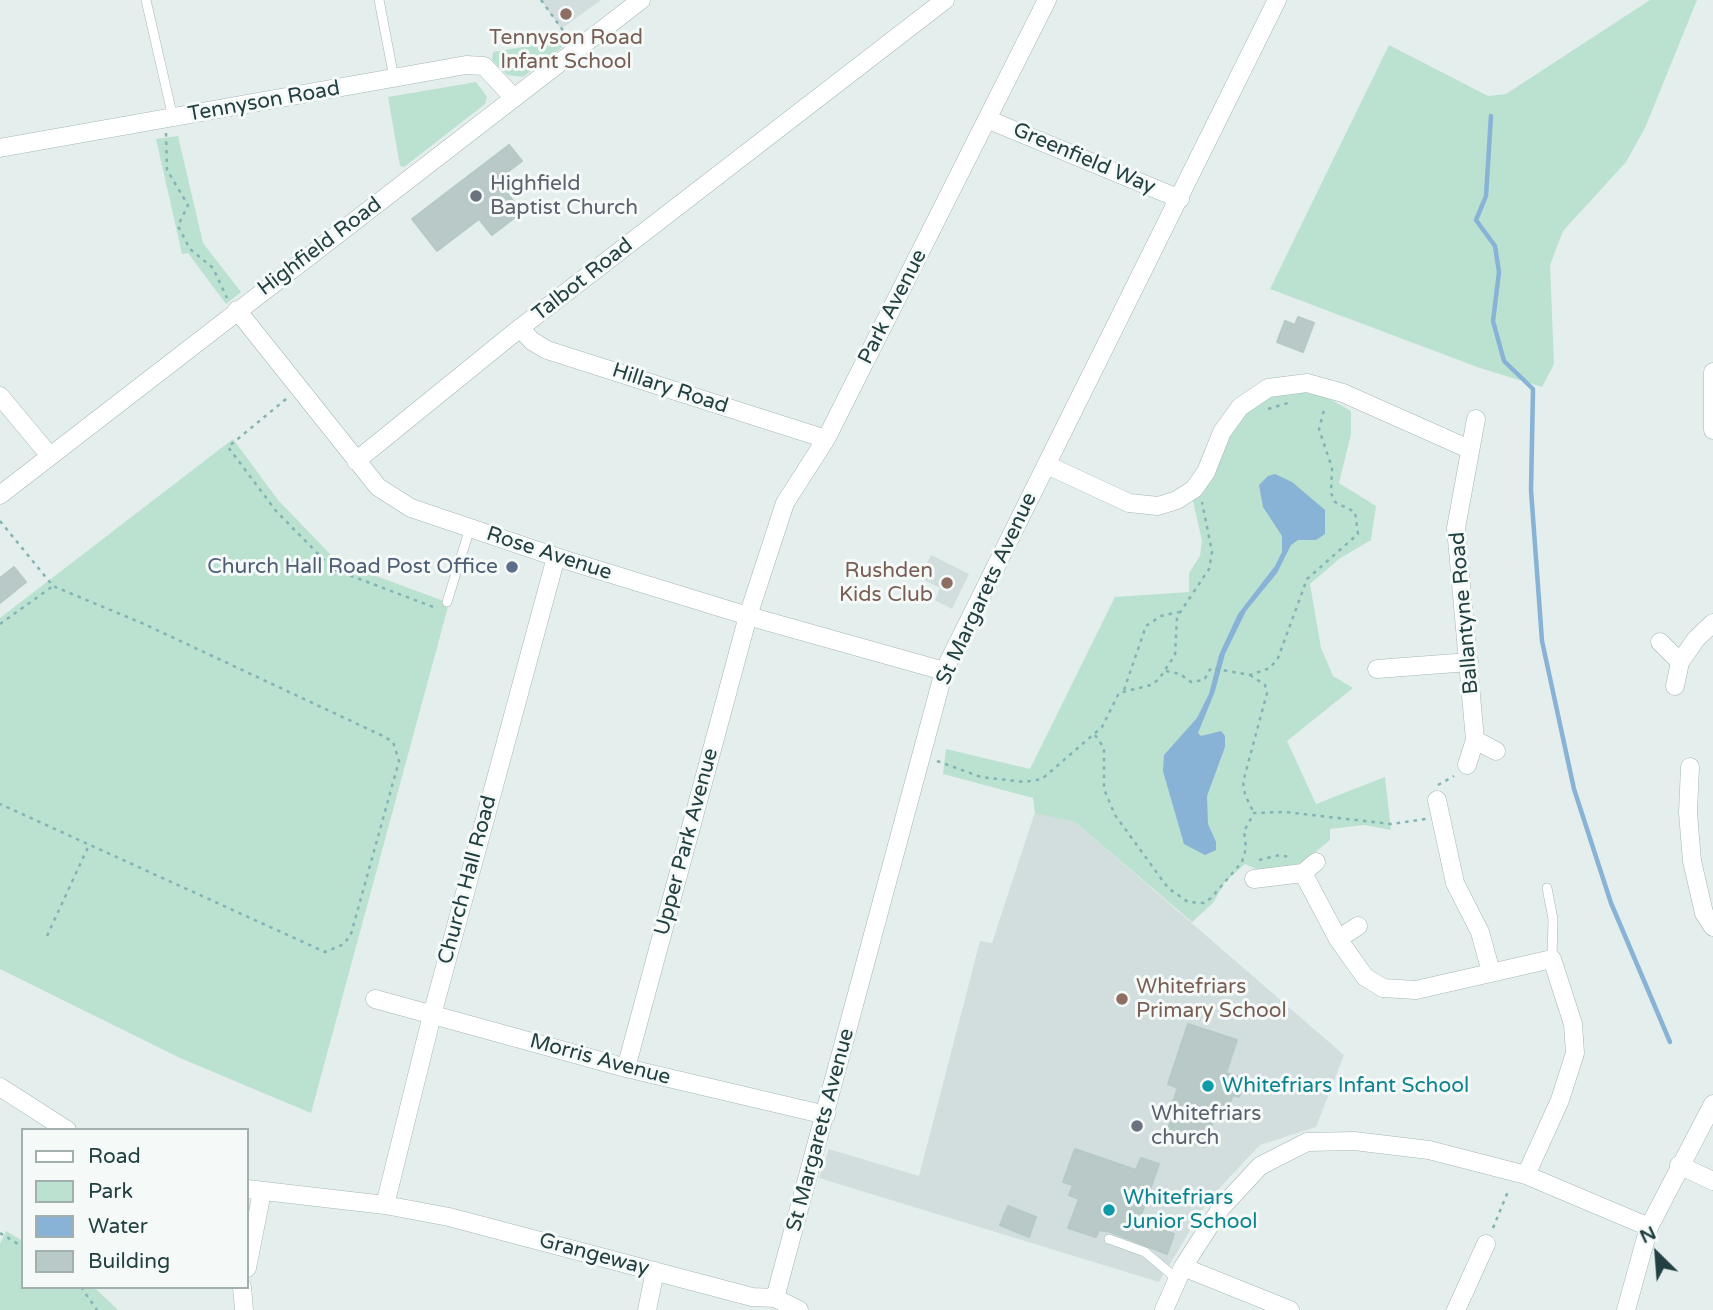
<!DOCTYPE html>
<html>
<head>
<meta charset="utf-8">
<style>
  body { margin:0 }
  #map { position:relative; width:1713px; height:1310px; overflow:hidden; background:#e4eeed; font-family:"Varela Round",sans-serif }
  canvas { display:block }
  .legend { position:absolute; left:21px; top:1128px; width:228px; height:161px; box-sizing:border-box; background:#f5faf9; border:2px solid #a1b0af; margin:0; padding:9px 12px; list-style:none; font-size:21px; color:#224041 }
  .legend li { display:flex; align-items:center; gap:14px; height:35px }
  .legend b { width:35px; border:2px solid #a1b0af }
  .north { position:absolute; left:1622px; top:1219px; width:70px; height:70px; -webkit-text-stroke:5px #f5faf9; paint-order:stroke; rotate:335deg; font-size:19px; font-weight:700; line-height:28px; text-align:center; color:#224041 }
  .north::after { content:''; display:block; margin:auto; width:24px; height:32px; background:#224041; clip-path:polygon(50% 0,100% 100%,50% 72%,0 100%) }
</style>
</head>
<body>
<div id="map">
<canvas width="1713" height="1310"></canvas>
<ul class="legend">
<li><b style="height:9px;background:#fff"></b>Road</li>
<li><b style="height:19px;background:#bbe1d1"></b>Park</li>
<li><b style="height:19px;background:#88b3d7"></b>Water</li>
<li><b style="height:19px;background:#b9c9c7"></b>Building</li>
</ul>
<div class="north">N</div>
</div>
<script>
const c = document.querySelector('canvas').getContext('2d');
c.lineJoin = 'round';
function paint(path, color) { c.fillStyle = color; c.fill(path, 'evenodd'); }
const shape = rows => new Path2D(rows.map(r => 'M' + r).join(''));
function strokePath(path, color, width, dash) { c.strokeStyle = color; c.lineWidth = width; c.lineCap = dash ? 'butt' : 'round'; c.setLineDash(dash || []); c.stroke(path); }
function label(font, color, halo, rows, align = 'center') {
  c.font = font + ' "Varela Round",sans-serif'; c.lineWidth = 6; c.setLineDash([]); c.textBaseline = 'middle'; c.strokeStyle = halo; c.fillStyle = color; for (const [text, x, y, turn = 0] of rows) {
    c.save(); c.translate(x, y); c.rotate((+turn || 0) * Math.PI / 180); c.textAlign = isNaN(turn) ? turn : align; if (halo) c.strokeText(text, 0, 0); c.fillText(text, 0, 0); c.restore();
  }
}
const built = shape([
  [541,0,601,0,561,29],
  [931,555,969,574,952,609,935,600,940,588,920,578],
  [1035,812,1075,822,1344,1055,1316,1127,1260,1145,1209,1199,1159,1282,819,1178,829,1149,919,1176,980,941,992,943]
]);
const green = shape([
  [1650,0,1697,0,1645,128,1626,162,1563,231,1550,265,1554,364,1542,387,1480,368,1270,289,1389,45,1488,96,1506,94],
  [585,30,523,77,507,75,492,60,493,52,547,43],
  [476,82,487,97,485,104,404,167,400,166,388,97],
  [178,136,203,243,241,292,226,304,188,253,182,254,156,139],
  [1300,390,1319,393,1351,411,1351,434,1339,483,1376,506,1371,540,1339,559,1310,584,1321,648,1333,676,1353,688,1287,741,1316,804,1385,777,1391,830,1364,825,1330,829,1330,840,1302,863,1261,871,1245,864,1225,882,1213,903,1192,922,1075,822,1035,813,1033,798,943,774,946,749,1030,769,1115,597,1189,592,1189,573,1200,556,1202,541,1193,501,1229,426,1266,398],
  [233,439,278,500,331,555,346,565,449,603,311,1113,180,1058,0,969,0,618],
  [6,1231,23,1241,23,1287,94,1287,118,1310,0,1310,0,1244]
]);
const water = shape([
  [1275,474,1292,482,1325,510,1325,534,1316,540,1298,540,1291,545,1277,573,1246,611,1225,654,1215,691,1198,733,1201,736,1221,731,1225,736,1225,747,1207,796,1208,824,1216,842,1216,850,1205,855,1184,844,1163,771,1164,755,1197,718,1209,694,1219,655,1238,614,1275,566,1282,552,1282,536,1263,507,1259,485,1268,476]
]);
const stream = shape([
  [1491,116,1486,196,1476,220,1495,246,1499,272,1493,321,1504,361,1533,389,1531,490,1542,641,1574,789,1611,903,1670,1042]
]);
const building = shape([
  [509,145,522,161,497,180,522,212,492,235,479,219,437,251,412,219,509,145],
  [1298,317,1314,323,1303,352,1277,342,1285,321,1295,325,1298,317],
  [14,567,26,582,0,603,0,578,14,567],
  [1188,1024,1237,1040,1226,1073,1246,1079,1239,1097,1233,1095,1228,1108,1219,1105,1204,1147,1166,1134,1171,1120,1167,1118,1178,1088,1168,1084,1188,1024],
  [1075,1149,1136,1170,1141,1158,1159,1164,1139,1221,1174,1234,1167,1254,1111,1232,1099,1230,1096,1237,1068,1228,1079,1199,1069,1195,1073,1185,1063,1182,1075,1149],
  [1008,1206,1036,1217,1029,1237,1000,1225,1008,1206]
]);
const path = shape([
  [541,0,567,36],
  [166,133,167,170,188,205,178,226,190,249,213,268,227,298],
  [286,399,228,447,276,511,333,569,436,608],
  [1268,409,1288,403],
  [0,521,53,586,144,624,383,736,393,742,399,761,351,934,344,944,325,952,0,804],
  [0,624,53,586],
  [1166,671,1180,674,1191,682,1204,680,1211,668,1250,675,1270,668,1278,658,1307,579,1358,534,1355,512,1335,502,1331,493,1332,468,1319,429,1325,406],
  [1250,675,1265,685,1267,693,1243,782,1245,795,1254,813],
  [1124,690,1146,626,1161,616,1179,612],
  [1095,735,1104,748,1104,789,1115,815,1168,888,1188,902,1204,903,1211,898,1242,862,1246,848,1244,831,1254,813,1285,812,1391,824,1426,819],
  [937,761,981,777,1024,782,1042,779,1102,727,1119,693,1151,685,1159,679,1175,655,1177,617,1209,569,1212,552,1202,502],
  [1438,785,1454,776],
  [1259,860,1280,855,1289,857],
  [47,936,89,845],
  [1493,1228,1509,1189],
  [0,1233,23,1247],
  [81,1287,97,1310]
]);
const lane = shape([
  [146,0,173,118],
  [379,0,394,78],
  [447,602,470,528],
  [1547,888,1553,919,1552,959],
  [1109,1239,1145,1252,1177,1279]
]);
const street = shape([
  [989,120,1180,199],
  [0,148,466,65,484,66,514,98],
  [237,310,378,487,411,508,556,557,748,616,944,671],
  [520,328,532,341,547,350,826,439],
  [1713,372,1713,430],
  [0,396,50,456],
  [356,461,520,328,945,0],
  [1047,465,1129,503,1158,506,1177,500,1194,489,1206,472,1222,432,1240,407,1268,388,1307,383,1343,393,1469,449],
  [0,495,641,0],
  [1660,642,1680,662],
  [1377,669,1469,662],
  [1675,686,1680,662,1696,639,1713,623],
  [1475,740,1496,751],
  [1467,765,1475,740,1456,528,1476,419],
  [1690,767,1688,813,1692,861,1704,913,1713,927],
  [1437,800,1455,883,1480,932,1491,972],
  [1303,873,1338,939,1365,977,1383,988,1416,990,1552,959,1573,1024,1575,1053,1560,1100,1526,1175],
  [1254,879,1303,873,1316,862],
  [1338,939,1358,926],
  [375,999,626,1068,826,1115],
  [626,1068,748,616,785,503,826,439,1047,0],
  [0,1087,67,1130],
  [1679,1165,1713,1181],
  [247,1189,385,1205,449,1217,752,1297,775,1298,799,1310],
  [385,1205,432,1015,556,557],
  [1183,1267,1290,1310],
  [247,1268,262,1192],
  [242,1287,244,1310],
  [775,1298,944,671,1277,0],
  [647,1310,655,1271],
  [1164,1310,1183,1267,1221,1208,1260,1166,1307,1142,1354,1141,1429,1150,1526,1175,1649,1227],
  [1456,1310,1486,1244],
  [1626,1310,1649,1227,1713,1104]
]);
const markers = [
  [566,14,7,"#8d6e63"],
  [476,196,7,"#6b7280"],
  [512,567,7,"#5c6f8a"],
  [947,583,7,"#8d6e63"],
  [1122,999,7,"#8d6e63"],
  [1208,1086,7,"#0f9aa8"],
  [1137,1126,7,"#6b7280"],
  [1109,1210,7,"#0f9aa8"]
];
const educationNames = [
  ["Tennyson Road",566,38],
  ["Infant School",566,62],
  ["Rushden",933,571,"right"],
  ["Kids Club",933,595,"right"],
  ["Whitefriars",1136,987,"left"],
  ["Primary School",1136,1011,"left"]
];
const streetNames = [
  ["Tennyson Road",264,102,-10],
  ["Greenfield Way",1084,159,23],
  ["Highfield Road",320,247,-37],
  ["Talbot Road",583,280,-38],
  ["Park Avenue",893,307,-63],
  ["Hillary Road",670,389,18],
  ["Rose Avenue",549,554,18],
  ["St Margarets Avenue",987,589,-65],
  ["Ballantyne Road",1465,613,-95],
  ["Upper Park Avenue",687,842,-75],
  ["Church Hall Road",468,880,-75],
  ["Morris Avenue",600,1060,15],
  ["St Margarets Avenue",821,1130,-75],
  ["Grangeway",594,1255,15]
];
const worshipNames = [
  ["Highfield",490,184],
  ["Baptist Church",490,208],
  ["Whitefriars",1151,1114],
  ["church",1151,1138]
];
const serviceNames = [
  ["Church Hall Road Post Office",498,567]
];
const cultureNames = [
  ["Whitefriars Infant School",1222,1086],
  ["Whitefriars",1123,1198],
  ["Junior School",1123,1222]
];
paint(built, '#d2dedd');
paint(green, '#bbe1d1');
paint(water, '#88b3d7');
strokePath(stream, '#88b3d7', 4.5);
paint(building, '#b9c9c7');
strokePath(building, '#b5c9c6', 2);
strokePath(lane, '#a6b6b6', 10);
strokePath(street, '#a6b6b6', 19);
strokePath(path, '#82b4b4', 2.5, [3.5, 5]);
strokePath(lane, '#fff', 9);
strokePath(street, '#fff', 18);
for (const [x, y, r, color] of markers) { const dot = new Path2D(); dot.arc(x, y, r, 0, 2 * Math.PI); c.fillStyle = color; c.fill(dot); strokePath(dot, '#f5faf9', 2.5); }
label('21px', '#785e54', '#f5faf9', educationNames);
label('21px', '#224041', '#f5faf9', streetNames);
label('21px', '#5b616d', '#f5faf9', worshipNames, 'left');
label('21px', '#4e5e75', '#f5faf9', serviceNames, 'right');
label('21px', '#0d838f', '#f5faf9', cultureNames, 'left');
</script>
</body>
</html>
